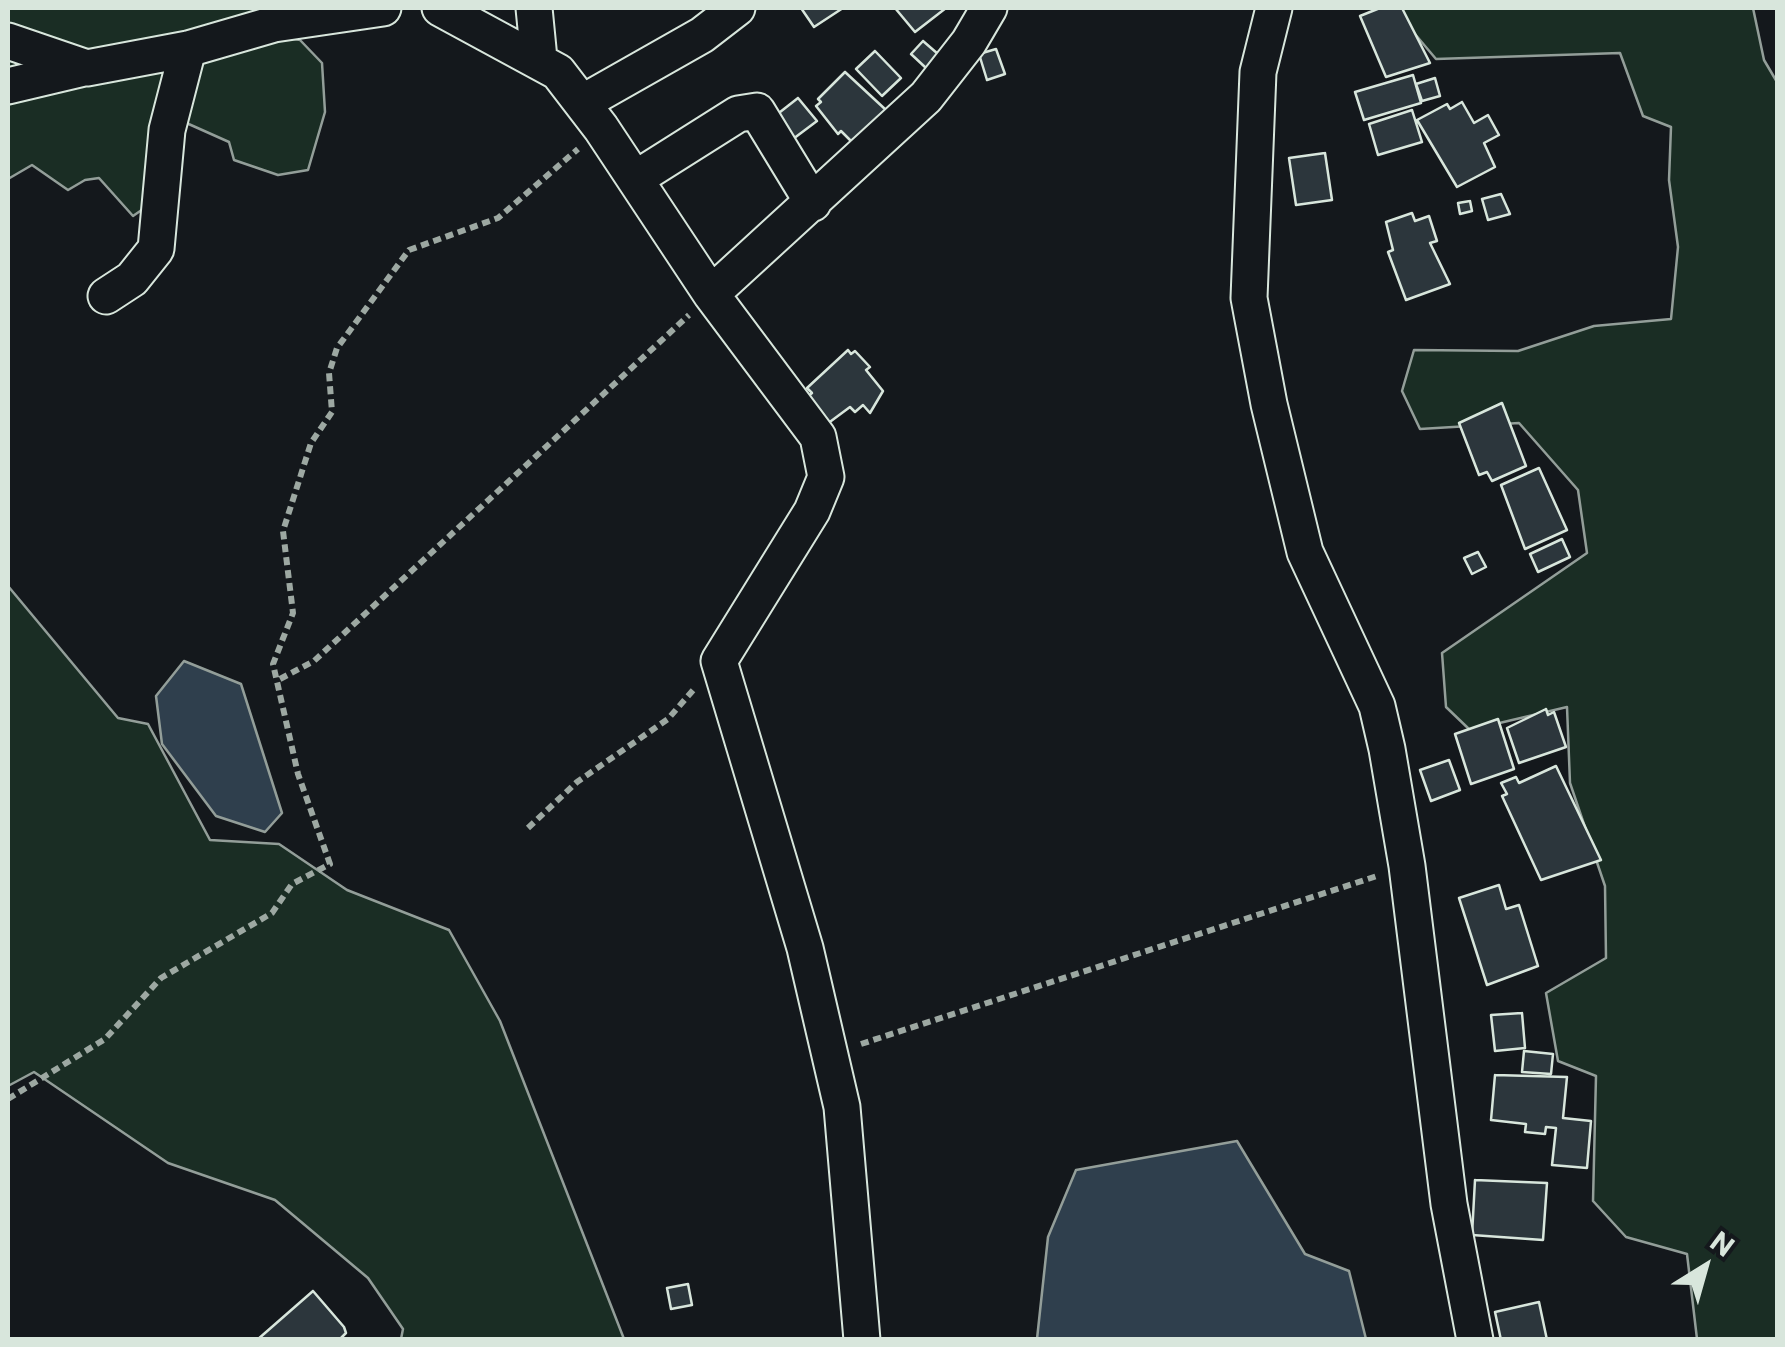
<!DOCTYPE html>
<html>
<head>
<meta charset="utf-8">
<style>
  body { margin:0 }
  #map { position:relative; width:1785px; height:1347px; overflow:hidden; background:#14181c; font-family:Commissioner,sans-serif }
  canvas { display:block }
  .frame { position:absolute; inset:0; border:10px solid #d8e6dc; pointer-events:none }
  .north { position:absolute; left:1655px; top:1217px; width:100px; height:100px; -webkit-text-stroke:8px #14181c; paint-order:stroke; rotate:37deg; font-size:28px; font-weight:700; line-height:40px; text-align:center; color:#d8e6dc }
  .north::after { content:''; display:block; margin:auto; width:35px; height:45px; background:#d8e6dc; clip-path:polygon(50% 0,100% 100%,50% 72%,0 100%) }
</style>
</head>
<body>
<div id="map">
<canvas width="1785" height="1347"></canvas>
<div class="frame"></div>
<div class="north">N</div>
</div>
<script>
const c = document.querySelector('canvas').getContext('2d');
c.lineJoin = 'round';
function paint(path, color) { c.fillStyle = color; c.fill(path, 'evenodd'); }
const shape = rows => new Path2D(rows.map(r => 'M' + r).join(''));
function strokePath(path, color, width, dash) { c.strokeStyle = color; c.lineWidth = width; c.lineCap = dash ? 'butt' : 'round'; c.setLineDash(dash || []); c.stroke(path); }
const green = shape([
  [8,8,271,8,271,34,300,40,322,63,325,112,308,170,278,175,234,160,229,142,164,113,156,200,133,216,99,178,85,180,68,190,32,165,8,179,8,8],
  [1393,8,1753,8,1764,60,1777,82,1777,1339,1697,1339,1687,1254,1626,1237,1593,1201,1596,1076,1558,1061,1546,993,1606,958,1605,886,1570,783,1567,707,1470,730,1446,707,1442,653,1587,553,1578,490,1519,423,1420,429,1402,391,1414,350,1518,351,1594,326,1671,319,1678,247,1669,180,1671,127,1643,116,1620,53,1436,59,1393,8],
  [8,586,118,718,148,724,210,840,279,844,347,890,449,930,500,1021,624,1339,401,1339,403,1329,368,1278,275,1200,168,1163,34,1072,8,1086,8,586]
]);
const water = shape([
  [184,661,241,684,282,813,265,832,216,816,162,744,156,696,184,661],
  [1237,1141,1305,1254,1349,1271,1366,1339,1037,1339,1048,1237,1076,1170,1237,1141]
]);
const building = shape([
  [801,8,843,8,814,27,801,8],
  [895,8,946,8,915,32,895,8],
  [1380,8,1402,8,1430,63,1386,77,1360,16,1380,8],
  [923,41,938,54,926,68,911,54,923,41],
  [996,49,1005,74,987,80,979,54,996,49],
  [875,51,901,78,882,96,856,69,875,51],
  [845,72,886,110,853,143,841,131,838,134,816,106,821,102,818,99,845,72],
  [1413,75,1421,103,1364,120,1355,92,1413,75],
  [1435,78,1440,96,1422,101,1416,84,1435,78],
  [798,98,817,121,793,139,775,116,798,98],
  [1462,102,1474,123,1488,115,1499,135,1484,143,1495,167,1457,187,1417,120,1447,104,1450,109,1462,102],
  [1412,110,1422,142,1378,155,1369,124,1412,110],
  [1325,153,1332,200,1296,205,1289,158,1325,153],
  [1501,194,1510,214,1488,220,1482,199,1501,194],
  [1470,201,1472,211,1460,214,1458,203,1470,201],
  [1412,213,1415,221,1429,216,1437,241,1430,243,1450,284,1406,300,1388,252,1393,250,1386,222,1412,213],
  [848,350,851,354,855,351,870,367,866,370,883,391,870,413,863,405,855,412,850,407,823,427,805,399,812,393,807,388,848,350],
  [1502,403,1526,466,1492,481,1487,472,1479,475,1459,423,1502,403],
  [1539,468,1567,530,1525,549,1501,485,1539,468],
  [1562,539,1570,557,1538,572,1530,554,1562,539],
  [1478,552,1486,567,1472,574,1464,558,1478,552],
  [1546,709,1548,715,1554,712,1566,747,1519,763,1507,728,1546,709],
  [1498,719,1514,769,1471,784,1455,734,1498,719],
  [1449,760,1460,790,1431,801,1420,770,1449,760],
  [1556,766,1601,860,1541,880,1502,796,1507,794,1501,783,1516,777,1519,783,1556,766],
  [1499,885,1506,909,1519,905,1538,966,1487,985,1459,898,1499,885],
  [1522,1013,1525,1048,1495,1051,1491,1015,1522,1013],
  [1524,1051,1553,1054,1551,1074,1522,1072,1524,1051],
  [1495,1075,1567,1077,1563,1118,1591,1121,1587,1168,1552,1165,1556,1128,1546,1127,1545,1134,1525,1132,1526,1124,1491,1120,1495,1075],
  [1475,1180,1547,1183,1543,1240,1472,1235,1475,1180],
  [688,1284,692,1305,671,1309,667,1288,688,1284],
  [313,1291,344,1327,346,1333,339,1340,257,1340,313,1291],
  [1539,1302,1547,1340,1501,1340,1495,1312,1539,1302]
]);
const path = shape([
  [280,679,314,661,689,315],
  [528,828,577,782,668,719,695,688],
  [861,1044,1377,876],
  [8,1099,105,1039,161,978,272,913,292,884,330,864,298,774,273,664,293,613,283,531,311,443,332,412,329,373,337,348,409,250,498,218,578,149]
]);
const minor = shape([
  [440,8,558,72,601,128,711,294,818,437,826,477,812,511,719,661,805,948,842,1107,862,1340],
  [534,8,539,59],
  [1274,8,1258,72,1249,298,1269,404,1305,552,1377,706,1387,749,1407,866,1449,1204,1475,1340],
  [8,41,87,68,188,49,274,24,383,8],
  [8,86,84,68],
  [582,103,702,35,737,8],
  [635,179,738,114,757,111,813,203],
  [711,294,926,97,969,42,989,8],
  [106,296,132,279,156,249,167,130,188,49]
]);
paint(green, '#1a2d24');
strokePath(green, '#939e99', 2.5);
paint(water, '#2f3f4d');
strokePath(water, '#939e99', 2.5);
paint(building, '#2c363c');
strokePath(building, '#d8e6dc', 2.5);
strokePath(minor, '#d8e6dc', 39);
strokePath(path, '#9da8a2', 6, [8, 5]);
strokePath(minor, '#14181c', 35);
</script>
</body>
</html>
